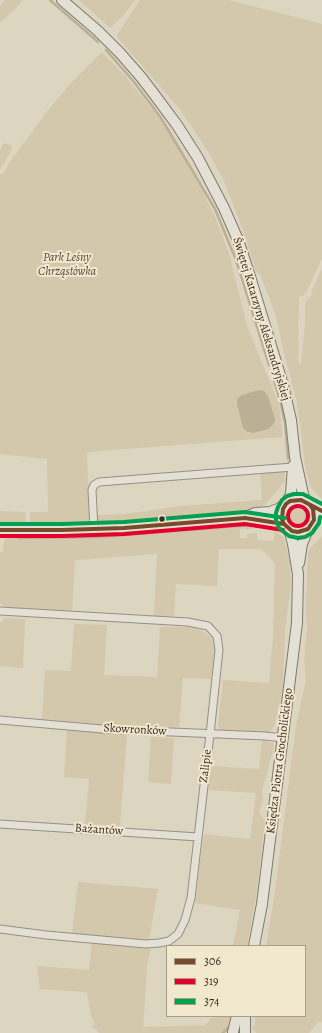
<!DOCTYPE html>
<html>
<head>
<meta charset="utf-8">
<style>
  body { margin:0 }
  #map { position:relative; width:322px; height:1033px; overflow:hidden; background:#dcd5c0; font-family:Alegreya,serif }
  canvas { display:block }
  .legend { position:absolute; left:166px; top:945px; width:140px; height:72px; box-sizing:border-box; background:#f1e8ce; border:1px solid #a79d8c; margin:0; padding:5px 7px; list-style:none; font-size:12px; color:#392c28 }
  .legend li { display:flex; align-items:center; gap:8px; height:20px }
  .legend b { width:20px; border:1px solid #a79d8c }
</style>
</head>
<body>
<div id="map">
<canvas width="322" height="1033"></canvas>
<ul class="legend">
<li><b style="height:5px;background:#7a4b2a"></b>306</li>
<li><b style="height:5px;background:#e4002b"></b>319</li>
<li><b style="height:5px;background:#03a04f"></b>374</li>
</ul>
</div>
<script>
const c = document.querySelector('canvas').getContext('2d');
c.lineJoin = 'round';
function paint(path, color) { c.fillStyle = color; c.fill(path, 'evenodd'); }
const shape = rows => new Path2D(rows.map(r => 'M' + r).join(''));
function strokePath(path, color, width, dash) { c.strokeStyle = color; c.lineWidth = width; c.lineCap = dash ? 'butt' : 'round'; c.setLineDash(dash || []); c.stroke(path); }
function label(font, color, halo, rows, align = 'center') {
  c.font = font + ' Alegreya,serif'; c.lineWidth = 4; c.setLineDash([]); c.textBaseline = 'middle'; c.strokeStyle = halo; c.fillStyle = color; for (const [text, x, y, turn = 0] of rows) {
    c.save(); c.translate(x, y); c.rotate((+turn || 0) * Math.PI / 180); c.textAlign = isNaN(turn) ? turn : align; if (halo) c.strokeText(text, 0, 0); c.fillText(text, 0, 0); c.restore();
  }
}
const green = shape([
  [5,0,22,0,16,8,0,23,0,6],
  [79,0,135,0,122,17,110,28],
  [140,0,229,0,322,24,322,258,307,291,304,295,299,297,298,362,301,364,305,323,305,304,307,299,311,296,312,290,322,268,322,499,312,489,310,485,305,465,301,431,296,399,282,345,276,316,261,276,256,271,242,228,224,181,210,155,194,130,178,107,117,37,117,35],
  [102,52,126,77,161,120,175,143,203,192,215,217,229,253,247,326,279,404,282,431,282,437,87,452,89,515,89,520,85,525,33,527,30,524,30,512,48,512,47,459,0,454,0,174,3,174,10,162,48,110,73,81],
  [4,143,12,146,9,155,0,169,0,150],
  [285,471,285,481,265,505,261,506,260,513,219,515,101,524,98,523,98,515,125,514,181,506,262,500,260,473],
  '287 516a11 11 0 1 1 22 0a11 11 0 1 1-22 0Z',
  [0,511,25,512,26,521,25,524,22,525,15,526,0,525],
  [247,521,251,523,252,529,247,530,247,529,240,529,240,538,247,538,247,534,251,533,257,533,257,540,274,541,274,531,275,531,283,537,290,561,291,583,285,631,283,684,281,697,274,727,268,733,221,731,218,725,223,680,269,683,273,637,275,563,261,549,219,549,217,586,176,584,174,616,154,616,157,554,75,560,72,611,69,614,4,608,4,606,0,603,0,552,3,552,4,543,5,538,8,536,16,536,16,534,115,532,115,534,118,534,119,532],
  [322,536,322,1022,318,1022,309,1033,256,1033,252,1026,255,1025,255,1016,305,1016,305,946,266,946,274,898,296,725,306,680,304,660,307,630,306,607,308,554,310,548],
  [5,618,25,619,23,668,0,666,0,623],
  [74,624,107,625,104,675,157,677,160,627,188,627,201,630,211,637,215,648,211,679,183,678,179,727,95,724,42,719,45,670,71,671],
  [67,730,127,734,120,826,85,824,89,779,64,777],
  [151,737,174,738,171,784,148,782],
  [262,740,273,743,274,747,262,791,263,799,259,812,265,821,256,897,247,946,233,946,240,910,195,903,201,853,204,834,250,839,256,793,209,790,211,766,259,769],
  [78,882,158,889,149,940,72,934],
  [92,942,148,946,150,949,150,953,147,965,145,998,143,1027,206,1025,210,1019,215,1016,233,1016,230,1021,232,1024,230,1029,225,1033,99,1033,96,1029,91,1027,95,1024,91,1015,87,992,40,989,37,966,89,970]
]);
const water = shape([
  [259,390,264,391,268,396,275,419,274,423,271,427,268,429,253,433,246,431,243,428,237,404,237,399,242,395]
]);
const stream = shape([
  [50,0,98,42],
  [106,50,134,82,161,118,192,170,215,209,236,260,269,365],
  [273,377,281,404,285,423,288,459],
  [19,538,99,537,252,525],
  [223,1033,230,1026]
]);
const street = shape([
  [94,529,92,490,94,485,99,482,293,467],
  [0,611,188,622,208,626,217,636,219,650,210,734,191,898,185,920,178,934,169,941,159,943,146,944,46,935,0,929],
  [0,720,102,729,265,736,283,738],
  [0,824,198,837]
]);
const secondary = shape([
  [62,0,98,31,120,53,141,77,154,94,177,125,198,158,224,208,238,240,248,270,283,385,291,420,295,457,303,494,306,502],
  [310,505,313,509,314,515,314,520,311,525,308,529,303,531,298,532,292,531,288,528,284,524,282,519,282,514,283,509,286,504,290,501,295,500,301,500,306,502,315,508,322,511],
  [246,517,255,513,270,512,278,509,286,504,291,494,293,466],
  [0,530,62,530,124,528,245,518,255,520,278,523,284,524],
  [299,563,302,544,308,529],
  [254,946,262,904,297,623,298,574,293,544,291,536,288,528],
  [245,1016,245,1033],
  [233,1032,237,1016]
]);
const bus1 = shape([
  [310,505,313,509,314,520,308,529,298,532,292,531,284,524,282,519,283,509,286,504,290,501,301,500,322,511],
  [0,530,62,530,124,528,245,518,284,524]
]);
const bus2 = shape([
  '288 516a10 10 0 1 1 20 0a10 10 0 1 1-20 0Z',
  [0,536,62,536,124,534,245,524,283,530]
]);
const bus3 = shape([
  [320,517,319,523,312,533,305,537,298,538,289,536,279,528,276,520,276,513,278,507,282,500,287,496,294,494,303,494,322,504],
  [0,524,62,524,124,522,245,512,285,518]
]);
const markers = [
  [162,519,3.5,"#392c28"]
];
const parkNames = [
  ["Park Leśny",67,258],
  ["Chrząstówka",67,272]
];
const streetNames = [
  ["Świętej Katarzyny Aleksandryjskiej",261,319,73],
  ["Skowronków",135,730,3],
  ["Księdza Piotra Grocholickiego",280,761,-83],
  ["Zalipie",206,766,-83],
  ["Bażantów",99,830,4]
];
paint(green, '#d3c8ac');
paint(water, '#bbb096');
strokePath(stream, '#bbb096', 2.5);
strokePath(street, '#969084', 9);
strokePath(secondary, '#7f7a70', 12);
strokePath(street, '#e4e0d5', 7);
strokePath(secondary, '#e4e0d5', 10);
strokePath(bus1, '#7a4b2a', 4);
strokePath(bus2, '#e4002b', 4);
strokePath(bus3, '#03a04f', 4);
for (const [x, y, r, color] of markers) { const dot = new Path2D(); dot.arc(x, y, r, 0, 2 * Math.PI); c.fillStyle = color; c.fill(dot); strokePath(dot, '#f1e8ce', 1.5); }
label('italic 12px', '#56493f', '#f1e8ce', parkNames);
label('12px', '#392c28', '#f1e8ce', streetNames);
</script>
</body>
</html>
